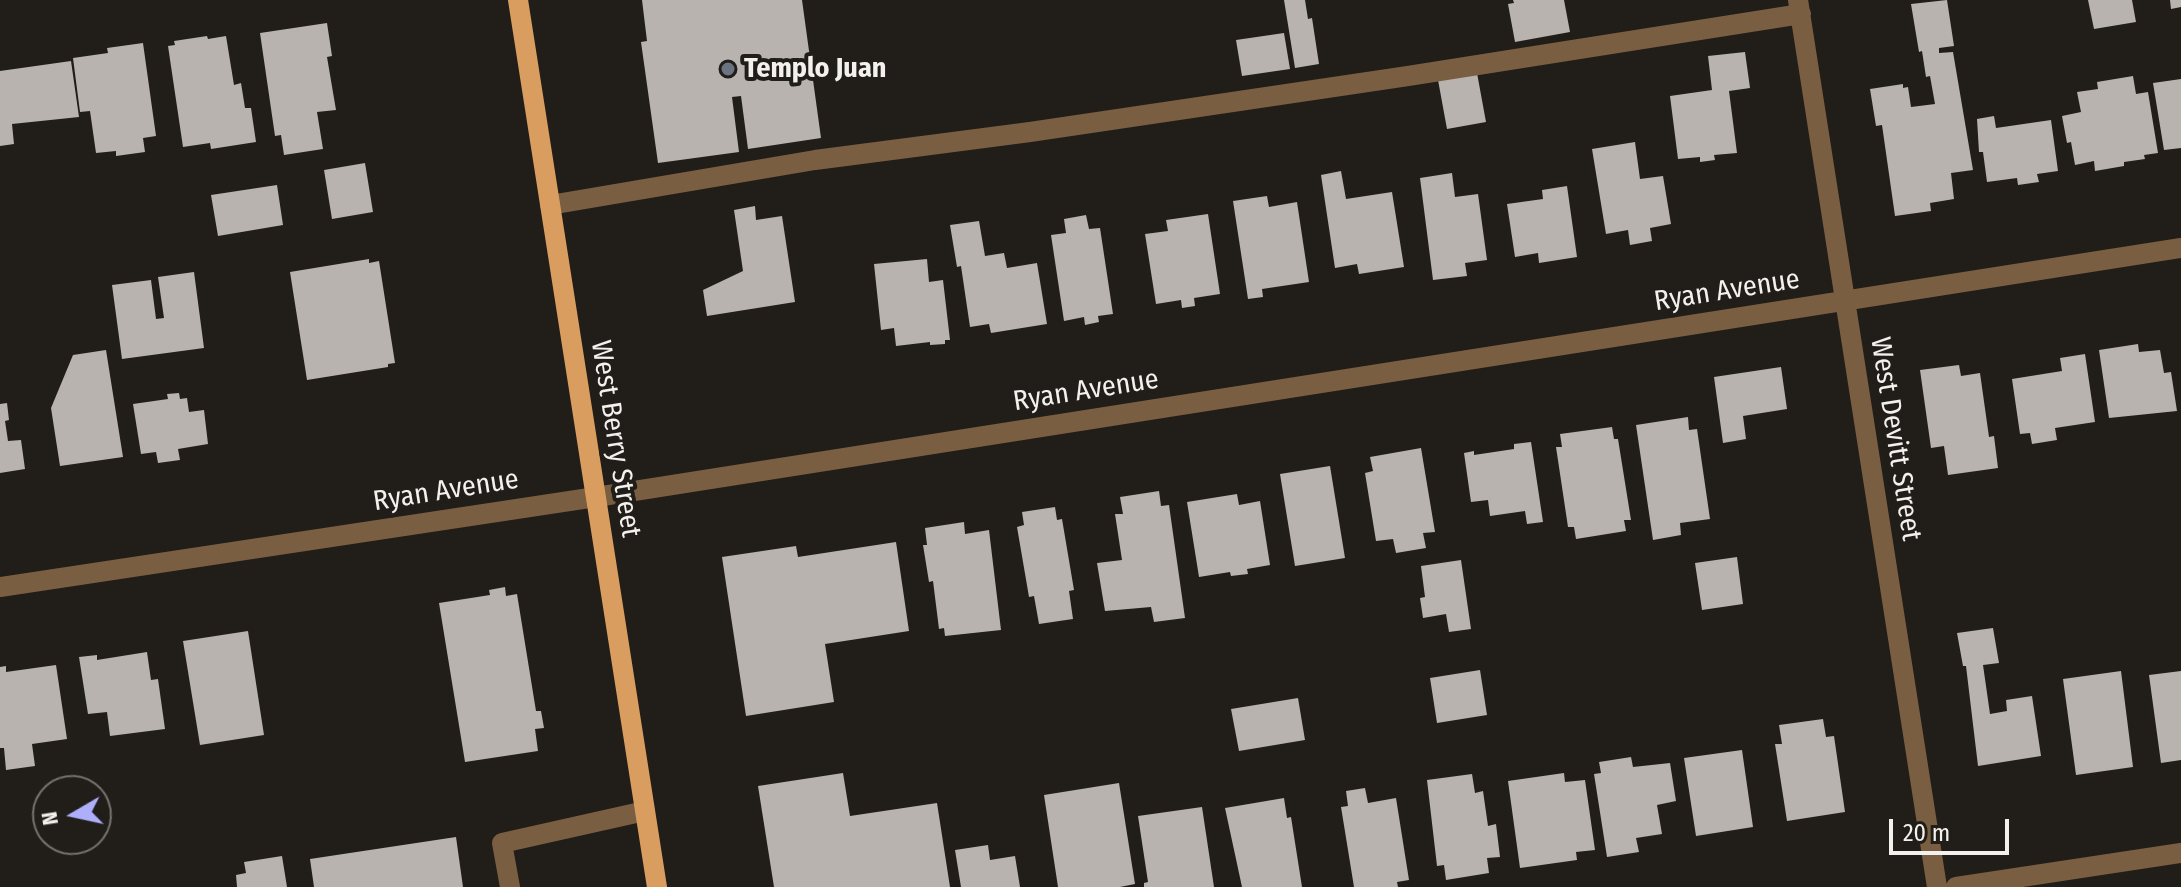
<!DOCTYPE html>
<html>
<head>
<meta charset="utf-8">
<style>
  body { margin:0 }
  #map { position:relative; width:2181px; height:887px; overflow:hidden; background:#211d19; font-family:"Fira Sans Condensed",sans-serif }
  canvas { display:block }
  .north { position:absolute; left:32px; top:775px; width:80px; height:80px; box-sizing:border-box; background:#211d19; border:2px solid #75726e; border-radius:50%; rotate:261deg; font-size:22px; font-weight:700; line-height:32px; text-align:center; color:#f3f1ee }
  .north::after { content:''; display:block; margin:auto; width:28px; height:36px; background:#aeaefa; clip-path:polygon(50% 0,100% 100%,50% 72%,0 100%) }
  .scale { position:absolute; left:1889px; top:819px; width:120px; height:36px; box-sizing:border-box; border:4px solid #f3f1ee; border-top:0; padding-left:10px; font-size:24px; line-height:28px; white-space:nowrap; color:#f3f1ee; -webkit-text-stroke:6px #211d19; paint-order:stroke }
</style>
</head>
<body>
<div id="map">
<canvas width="2181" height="887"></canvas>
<div class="north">N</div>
<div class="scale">20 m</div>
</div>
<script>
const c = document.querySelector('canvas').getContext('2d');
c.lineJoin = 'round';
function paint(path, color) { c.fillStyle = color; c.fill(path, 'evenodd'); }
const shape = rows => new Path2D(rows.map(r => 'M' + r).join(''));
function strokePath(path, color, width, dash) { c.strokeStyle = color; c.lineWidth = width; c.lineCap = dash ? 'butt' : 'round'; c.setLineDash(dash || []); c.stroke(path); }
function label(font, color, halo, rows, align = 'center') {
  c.font = font + ' "Fira Sans Condensed",sans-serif'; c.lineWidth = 8; c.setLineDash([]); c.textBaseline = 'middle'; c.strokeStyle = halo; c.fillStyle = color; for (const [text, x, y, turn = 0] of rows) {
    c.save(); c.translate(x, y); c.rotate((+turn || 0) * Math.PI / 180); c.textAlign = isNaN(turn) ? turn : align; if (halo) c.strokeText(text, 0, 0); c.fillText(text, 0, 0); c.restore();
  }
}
const building = shape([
  [642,0,802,0,821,138,748,149,741,96,732,97,739,152,658,163,641,42,647,41],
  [1284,0,1305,0,1308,19,1312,18,1319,64,1295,68],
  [1513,0,1564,0,1570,32,1515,42,1508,4,1514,3],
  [1947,0,1954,46,1939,48,1939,53,1953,52,1973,170,1951,173,1954,199,1930,203,1931,211,1895,216,1882,125,1876,126,1870,89,1903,84,1903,88,1908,87,1911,107,1935,104,1930,76,1926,77,1922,51,1919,52,1911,4],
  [2088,0,2132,0,2136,22,2094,29],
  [2170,0,2181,0,2181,7,2171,9],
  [327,23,332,56,327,57,336,110,317,112,323,149,284,155,281,135,275,136,260,33],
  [1284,33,1290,69,1242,76,1236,40],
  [207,36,208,39,226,36,234,85,241,83,245,108,251,108,256,142,211,149,210,143,183,147,168,46,175,45,174,41],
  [143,43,156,136,143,138,145,152,116,156,116,151,96,153,90,111,80,112,73,58,108,53,107,48],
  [1745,52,1750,88,1729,91,1737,153,1714,155,1715,160,1700,162,1700,157,1678,159,1670,96,1712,90,1708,56],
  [71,61,79,117,12,124,14,144,0,146,0,71],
  [1477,73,1486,122,1447,129,1438,80],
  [2133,76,2136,94,2148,92,2158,153,2144,155,2145,159,2124,162,2124,166,2095,171,2094,161,2075,165,2071,142,2067,143,2062,116,2081,112,2077,92,2098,89,2097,82],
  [2181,79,2181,148,2164,150,2153,83],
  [1994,116,1996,128,2051,120,2058,171,2037,174,2039,182,2018,185,2017,178,1987,182,1983,152,1979,152,1977,119],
  [1635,142,1640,179,1663,176,1671,224,1650,228,1652,241,1630,245,1628,230,1606,234,1592,149],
  [365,163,373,212,332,219,324,170],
  [1341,171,1346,199,1392,192,1404,267,1359,274,1357,264,1335,268,1321,175],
  [1452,173,1455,197,1478,194,1487,260,1465,263,1467,276,1433,280,1420,178],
  [277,185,283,225,218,236,211,195],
  [1567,186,1577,257,1539,263,1538,253,1515,257,1507,204,1543,199,1542,190],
  [1267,196,1269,207,1297,202,1309,282,1262,289,1263,297,1248,299,1233,201],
  [755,206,756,220,782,216,795,302,707,316,703,290,743,271,734,210],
  [1208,214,1220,294,1194,298,1195,306,1182,308,1181,300,1156,304,1145,234,1168,231,1166,220],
  [1086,215,1089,229,1100,228,1113,314,1098,316,1099,322,1085,325,1084,317,1064,321,1051,235,1066,233,1064,219],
  [979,221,985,256,1004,253,1007,268,1037,263,1047,324,991,333,989,324,970,327,961,266,957,267,950,225],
  [369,259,369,263,379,261,395,363,388,364,388,367,307,380,290,272],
  [927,259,929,282,943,280,950,340,945,340,945,344,930,345,930,342,896,346,894,328,881,330,874,264],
  [194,272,204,348,122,359,112,285,151,280,156,319,164,318,158,277],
  [2138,344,2139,352,2160,350,2164,373,2171,372,2177,411,2109,418,2099,350],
  [106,350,123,457,60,466,51,408,73,355],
  [2085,354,2095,422,2055,428,2057,440,2032,444,2030,433,2020,434,2012,379,2062,371,2060,358],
  [1959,365,1961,376,1980,373,1989,437,1994,436,1998,468,1948,475,1944,446,1931,448,1920,370],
  [1781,367,1787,409,1743,416,1746,439,1723,443,1714,377],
  [179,393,180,399,187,398,189,412,204,410,208,444,178,449,180,460,158,463,156,452,141,454,133,404,168,399,167,394],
  [7,403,9,420,5,421,8,441,21,440,25,469,0,473,0,404],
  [1688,417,1689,430,1697,429,1710,519,1680,523,1681,535,1653,540,1636,425],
  [1612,427,1614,439,1618,439,1631,520,1624,520,1626,531,1576,539,1574,527,1568,527,1556,447,1562,447,1560,434],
  [1531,442,1543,522,1527,524,1525,511,1490,516,1488,500,1471,502,1464,453,1474,451,1474,455,1514,449,1514,444],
  [1421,448,1435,532,1423,533,1426,548,1396,553,1393,539,1376,541,1365,473,1373,471,1370,457],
  [1330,466,1345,558,1295,566,1280,474],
  [1159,491,1161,506,1169,505,1185,618,1154,622,1151,607,1105,611,1097,563,1122,560,1115,514,1123,514,1120,497],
  [1237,494,1239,505,1260,501,1270,565,1247,569,1248,574,1231,576,1230,572,1199,577,1187,502],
  [1055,507,1057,520,1062,519,1074,590,1069,591,1073,619,1039,624,1034,596,1029,597,1017,527,1024,525,1022,512],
  [964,522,965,534,989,530,1001,630,945,636,944,628,939,629,933,581,929,582,923,545,927,545,925,528],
  [896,542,909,631,825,644,834,702,746,716,722,557,796,546,798,557],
  [1737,557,1743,604,1702,610,1695,563],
  [1461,560,1471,629,1449,632,1446,614,1423,618,1420,598,1425,597,1421,566],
  [505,587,506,596,517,594,536,711,541,711,544,728,535,729,538,751,465,762,439,603,490,595,489,590],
  [1993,628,1999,663,1983,665,1990,714,2007,711,2006,700,2032,696,2041,756,1978,766,1966,666,1963,666,1957,633],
  [248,631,264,735,200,745,183,641],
  [147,652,151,680,158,679,165,729,110,736,107,712,88,714,79,657,97,655,97,660],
  [56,665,67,739,32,744,35,766,6,770,4,748,0,748,0,667,6,666,6,672],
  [1480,670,1487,715,1437,723,1430,678],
  [2121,671,2133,767,2076,775,2063,679],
  [2181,671,2181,760,2161,763,2149,675],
  [1298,698,1305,740,1239,751,1231,709],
  [1823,719,1826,737,1834,736,1845,812,1787,821,1775,744,1782,744,1779,725],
  [1742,750,1753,827,1696,836,1684,758],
  [1631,757,1633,767,1670,763,1676,801,1657,805,1662,834,1636,838,1639,852,1607,857,1594,774,1601,773,1599,762],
  [843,773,850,816,937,803,950,887,774,887,758,786],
  [1564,773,1565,782,1585,780,1595,850,1576,852,1577,860,1520,868,1508,781],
  [1472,774,1475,793,1483,791,1488,826,1496,824,1500,857,1487,858,1489,873,1446,880,1444,865,1437,866,1427,780],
  [1119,783,1135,884,1120,887,1058,887,1044,795],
  [1365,788,1368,803,1396,798,1409,880,1397,882,1398,887,1354,887,1341,807,1348,806,1346,791],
  [1284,798,1287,818,1291,817,1302,887,1242,887,1225,808],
  [1202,807,1214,887,1144,887,1144,883,1148,882,1138,816],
  [456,837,463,887,314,887,310,859],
  [988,845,990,860,1015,856,1020,887,961,887,955,850],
  [282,856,287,887,237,887,236,875,246,873,244,862]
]);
const minor = shape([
  [1798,0,1937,887],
  [550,205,815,160,1030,132,1408,76,1801,14],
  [0,587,596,497,2181,248],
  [510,887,502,843,645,811],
  [1956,887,2181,853]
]);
const major = shape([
  [518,0,657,887]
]);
const markers = [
  [728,69,8,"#6b7280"]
];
const poiNames = [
  ["Templo Juan",744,69]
];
const streetNames = [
  ["Ryan Avenue",1727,291,-9],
  ["Ryan Avenue",1086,391,-9],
  ["West Berry Street",615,439,81],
  ["West Devitt Street",1895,439,81],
  ["Ryan Avenue",446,491,-9]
];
paint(building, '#b8b3ae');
strokePath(minor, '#7a5e41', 20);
strokePath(major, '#d99e5f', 20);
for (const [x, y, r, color] of markers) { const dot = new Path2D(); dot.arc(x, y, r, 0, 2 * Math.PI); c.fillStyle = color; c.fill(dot); strokePath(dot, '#211d19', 3); }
label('bold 28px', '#f3f1ee', '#211d19', poiNames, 'left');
label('28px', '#f3f1ee', '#211d19', streetNames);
</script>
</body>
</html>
